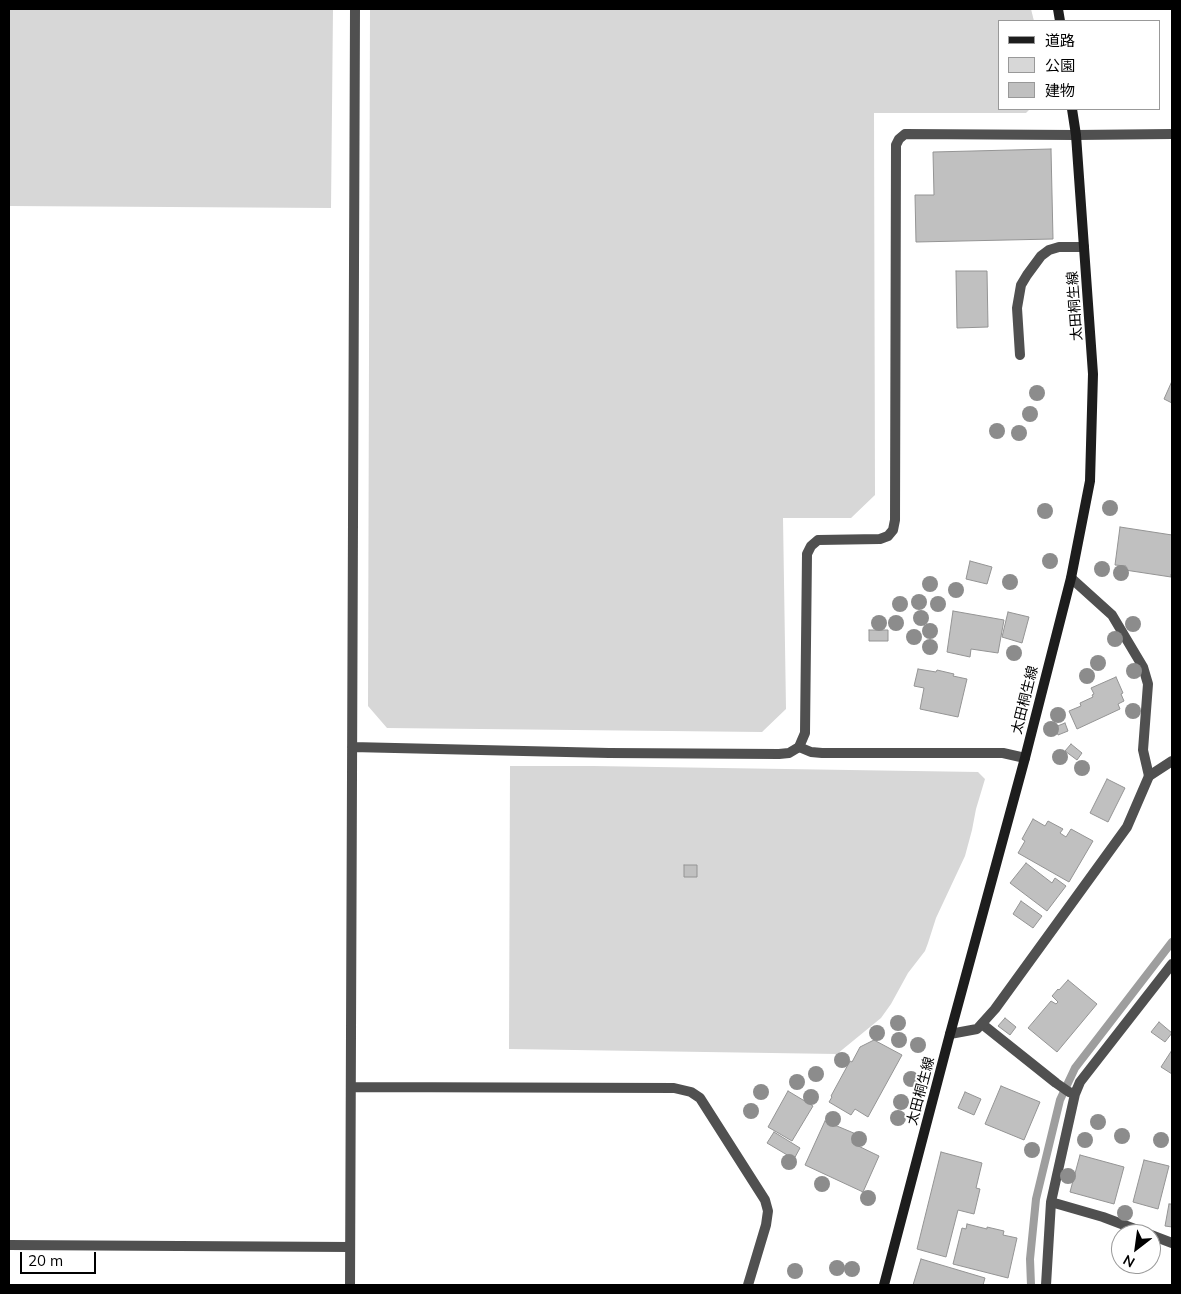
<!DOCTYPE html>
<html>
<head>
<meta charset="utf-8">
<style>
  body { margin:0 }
  #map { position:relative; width:1181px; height:1294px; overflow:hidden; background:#fff; font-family:Mulish,"Noto Sans JP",sans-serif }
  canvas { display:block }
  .frame { position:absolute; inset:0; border:10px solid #000; pointer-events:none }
  .legend { position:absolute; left:998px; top:20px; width:162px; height:90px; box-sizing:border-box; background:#fff; border:1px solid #999; margin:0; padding:6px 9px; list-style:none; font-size:15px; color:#000 }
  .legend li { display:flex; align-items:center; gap:10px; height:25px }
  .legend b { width:25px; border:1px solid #999 }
  .north { position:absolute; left:1111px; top:1224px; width:50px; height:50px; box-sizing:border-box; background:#fff; border:1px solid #999; border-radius:50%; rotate:210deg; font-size:14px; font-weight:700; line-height:20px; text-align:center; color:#000 }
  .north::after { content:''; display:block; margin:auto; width:18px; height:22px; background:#000; clip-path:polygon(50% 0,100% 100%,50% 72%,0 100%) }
  .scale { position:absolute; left:20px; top:1252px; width:76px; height:22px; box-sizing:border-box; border:2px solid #000; border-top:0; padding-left:6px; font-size:15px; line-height:18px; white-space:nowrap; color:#000; -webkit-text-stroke:4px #fff; paint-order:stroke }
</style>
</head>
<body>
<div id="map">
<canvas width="1181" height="1294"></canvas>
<div class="frame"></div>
<ul class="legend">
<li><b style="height:6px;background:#1d1d1d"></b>道路</li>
<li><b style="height:14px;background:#d7d7d7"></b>公園</li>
<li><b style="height:14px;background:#c0c0c0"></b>建物</li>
</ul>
<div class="north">N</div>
<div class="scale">20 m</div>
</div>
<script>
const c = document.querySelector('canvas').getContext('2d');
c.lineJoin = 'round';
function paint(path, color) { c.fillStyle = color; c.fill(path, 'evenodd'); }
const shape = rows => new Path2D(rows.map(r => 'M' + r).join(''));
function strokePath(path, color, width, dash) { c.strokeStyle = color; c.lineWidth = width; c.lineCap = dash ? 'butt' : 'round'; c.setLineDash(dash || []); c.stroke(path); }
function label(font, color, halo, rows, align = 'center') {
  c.font = font + ' Mulish,"Noto Sans JP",sans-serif'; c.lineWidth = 4; c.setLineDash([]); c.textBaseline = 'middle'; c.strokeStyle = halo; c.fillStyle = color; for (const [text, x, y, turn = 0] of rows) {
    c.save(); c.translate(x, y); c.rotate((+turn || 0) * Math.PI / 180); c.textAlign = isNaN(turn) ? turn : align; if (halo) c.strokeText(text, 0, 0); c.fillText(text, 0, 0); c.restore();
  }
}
const green = shape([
  [9,9,333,9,331,208,9,206],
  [370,9,1031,9,1034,21,1000,21,1000,109,1030,109,1026,113,874,113,875,495,851,518,783,518,786,709,762,732,387,728,368,706],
  [510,766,593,766,978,772,985,779,976,809,972,830,965,856,936,918,928,943,925,951,908,973,891,1004,881,1018,837,1054,509,1049]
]);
const stream = shape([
  [1031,1285,1030,1259,1036,1199,1060,1100,1075,1068,1172,942]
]);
const building = shape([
  [1051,149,1053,239,916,242,915,195,934,195,933,152,1051,149],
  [956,271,987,271,988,327,957,328,956,271],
  [1172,381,1172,403,1164,399,1172,381],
  [1120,527,1172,535,1172,574,1171,574,1171,577,1125,570,1126,566,1115,565,1120,527],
  [970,561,992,567,987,584,966,579,970,561],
  [953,611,1004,620,998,653,971,649,970,657,947,652,953,611],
  [1008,612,1029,617,1022,643,1002,637,1008,612],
  [869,630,888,630,888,641,869,641,869,630],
  [918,669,936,672,937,670,954,674,953,676,967,679,958,717,920,709,924,688,914,686,918,669],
  [1116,677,1123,693,1121,694,1124,701,1118,704,1120,709,1077,729,1069,711,1081,706,1080,703,1093,697,1092,695,1094,694,1091,688,1116,677],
  [1065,723,1068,731,1058,735,1055,727,1065,723],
  [1071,744,1082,753,1077,760,1065,751,1071,744],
  [1107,779,1125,788,1108,822,1090,813,1107,779],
  [1033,819,1045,826,1048,821,1063,829,1060,833,1066,837,1071,829,1093,841,1069,882,1018,853,1025,841,1022,839,1033,819],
  [1026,863,1052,883,1055,878,1066,886,1047,911,1010,883,1026,863],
  [684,865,697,865,697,877,684,877,684,865],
  [1021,901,1042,916,1033,928,1013,914,1021,901],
  [1068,980,1097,1004,1057,1052,1028,1028,1051,1001,1056,1004,1058,1002,1052,996,1058,989,1059,990,1068,980],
  [1005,1018,1016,1027,1010,1035,998,1026,1005,1018],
  [1159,1022,1172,1033,1165,1042,1151,1032,1159,1022],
  [874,1040,902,1055,868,1117,855,1109,851,1115,829,1102,832,1097,831,1096,850,1061,852,1062,860,1047,874,1040],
  [1172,1050,1172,1074,1161,1067,1172,1050],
  [1001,1086,1040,1102,1024,1140,985,1124,1001,1086],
  [788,1091,813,1106,792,1141,768,1127,788,1091],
  [965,1092,981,1099,974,1115,958,1108,965,1092],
  [825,1121,856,1134,852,1143,879,1156,863,1192,805,1165,825,1121],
  [774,1132,800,1148,794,1159,767,1143,774,1132],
  [941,1152,982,1163,976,1188,980,1189,974,1214,958,1210,946,1257,917,1249,941,1152],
  [1080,1155,1124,1167,1114,1204,1070,1192,1080,1155],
  [1144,1160,1169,1166,1158,1209,1133,1202,1144,1160],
  [1169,1204,1172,1204,1172,1227,1165,1226,1169,1204],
  [967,1224,987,1229,987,1227,1004,1231,1003,1235,1017,1238,1008,1278,953,1264,962,1228,966,1229,967,1224],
  [921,1259,985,1278,983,1285,913,1285,921,1259]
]);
const service = shape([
  [1076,135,1172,134],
  [1020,355,1017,308,1021,285,1027,275,1041,256,1049,250,1059,247,1084,247],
  [1071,578,1112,615,1143,667,1148,684,1143,750,1149,776],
  [799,747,811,752,822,753,1003,753,1025,758],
  [982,1024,1056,1083,1069,1092,1075,1094],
  [1051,1202,1103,1217,1148,1234],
  [1151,1235,1172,1243],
  [1046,1285,1051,1202,1075,1094,1080,1082,1172,964]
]);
const minor = shape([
  [352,747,609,753,779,754,789,753,799,747,805,733,807,554,811,546,818,540,880,539,888,536,893,530,895,520,896,145,899,139,905,134,1076,135],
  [950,1034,977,1029,995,1009,1127,827,1149,776,1172,761],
  [351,1087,674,1088,691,1092,700,1098,765,1200,768,1211,766,1225,748,1285],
  [9,1245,350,1247],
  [350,1285,355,9]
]);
const secondary = shape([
  [1058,9,1060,21],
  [884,1285,950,1034,1025,758,1071,578,1090,481,1093,374,1076,135,1072,109]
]);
const trees = [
  [1037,393],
  [1030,414],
  [997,431],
  [1019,433],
  [1110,508],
  [1045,511],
  [1050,561],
  [1102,569],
  [1121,573],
  [1010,582],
  [930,584],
  [956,590],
  [919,602],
  [900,604],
  [938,604],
  [921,618],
  [879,623],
  [896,623],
  [1133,624],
  [930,631],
  [914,637],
  [1115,639],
  [930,647],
  [1014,653],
  [1098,663],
  [1134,671],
  [1087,676],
  [1133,711],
  [1058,715],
  [1051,729],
  [1060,757],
  [1082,768],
  [898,1023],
  [877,1033],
  [899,1040],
  [918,1045],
  [842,1060],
  [816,1074],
  [911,1079],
  [797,1082],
  [761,1092],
  [811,1097],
  [901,1102],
  [751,1111],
  [898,1118],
  [833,1119],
  [1098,1122],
  [1122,1136],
  [859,1139],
  [1085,1140],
  [1161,1140],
  [1032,1150],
  [789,1162],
  [1068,1176],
  [822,1184],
  [868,1198],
  [1125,1213],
  [837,1268],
  [852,1269],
  [795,1271]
];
const streetNames = [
  ["太田桐生線",1075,306,-94],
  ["太田桐生線",1025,700,-76],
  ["太田桐生線",921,1091,-75]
];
paint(green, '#d7d7d7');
strokePath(stream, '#9e9e9e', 8);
paint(building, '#c0c0c0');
strokePath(building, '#949494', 1);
strokePath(service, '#505050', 10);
strokePath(minor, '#505050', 10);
strokePath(secondary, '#1d1d1d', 10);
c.fillStyle = '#8c8c8c';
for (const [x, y] of trees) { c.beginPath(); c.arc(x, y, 8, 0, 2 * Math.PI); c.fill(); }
label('14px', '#000', '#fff', streetNames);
</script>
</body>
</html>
